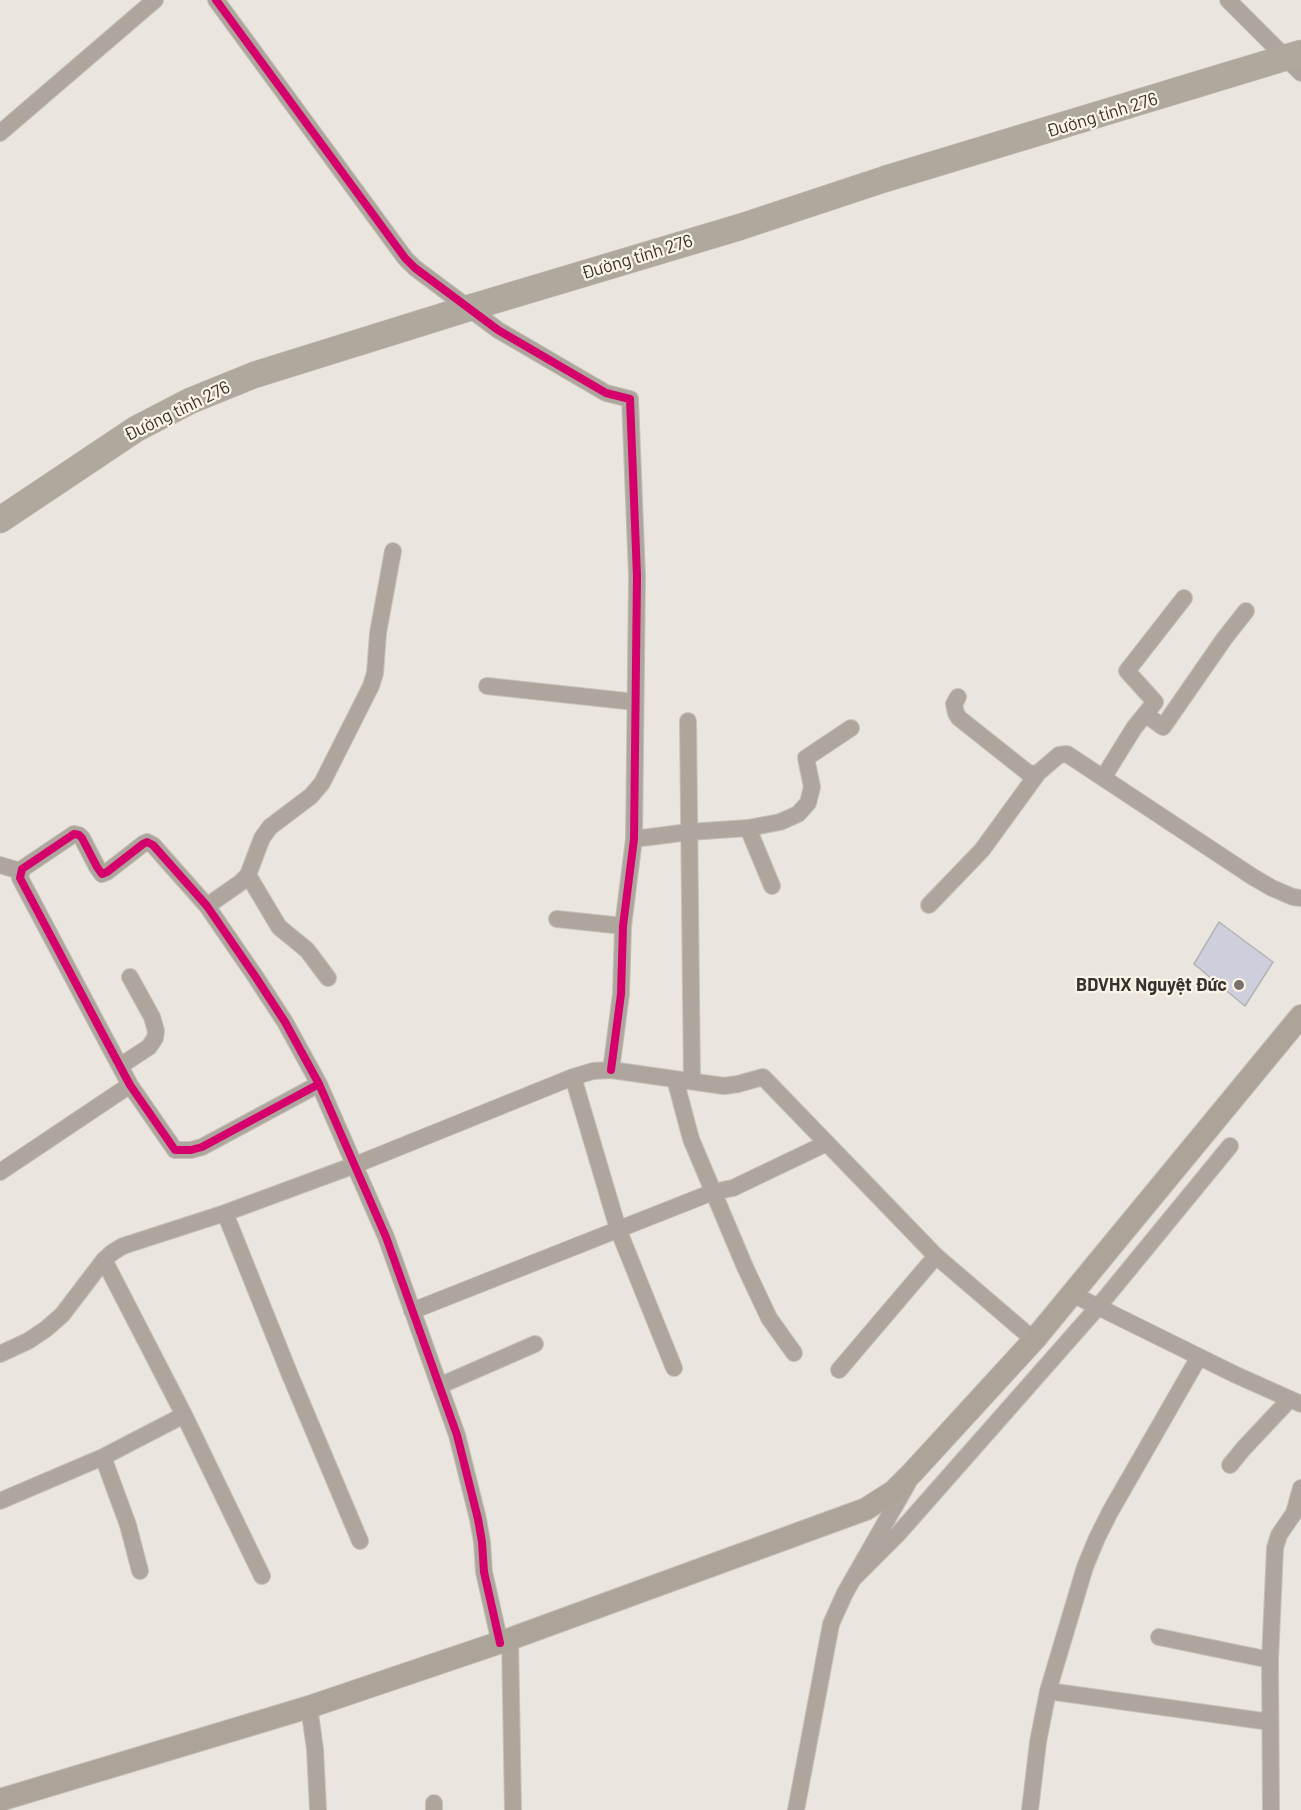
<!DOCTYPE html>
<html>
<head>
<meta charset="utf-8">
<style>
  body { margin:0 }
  canvas { display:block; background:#eae5de }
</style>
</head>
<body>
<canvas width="1301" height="1810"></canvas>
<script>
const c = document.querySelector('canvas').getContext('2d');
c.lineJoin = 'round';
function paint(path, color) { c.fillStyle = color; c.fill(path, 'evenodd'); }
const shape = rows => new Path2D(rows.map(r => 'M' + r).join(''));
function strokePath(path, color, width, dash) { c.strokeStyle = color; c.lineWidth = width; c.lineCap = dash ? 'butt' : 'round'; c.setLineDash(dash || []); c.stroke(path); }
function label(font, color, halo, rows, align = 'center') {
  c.font = font + ' Barlow,sans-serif'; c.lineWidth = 4.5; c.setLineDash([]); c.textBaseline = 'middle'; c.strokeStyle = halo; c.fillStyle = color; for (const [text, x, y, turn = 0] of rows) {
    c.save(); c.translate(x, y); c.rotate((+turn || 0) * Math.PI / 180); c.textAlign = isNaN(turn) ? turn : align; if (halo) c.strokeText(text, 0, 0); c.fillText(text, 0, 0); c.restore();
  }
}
const building = shape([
  [1219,922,1273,962,1245,1006,1194,964,1219,922]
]);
const minor = shape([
  [216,0,405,258,415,268,498,330,606,393,630,399,637,576,634,839,623,926,621,994,611,1070],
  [1228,0,1301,73],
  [0,133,155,0],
  [487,686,635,702],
  [958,697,954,704,956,713,959,718,1027,772,1030,774,1038,773,1059,755,1067,754,1253,877,1272,888,1293,897,1301,898],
  [1145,714,1163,727,1224,639,1246,611],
  [688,721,692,1081],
  [1103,778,1134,728,1155,702,1127,671,1184,598],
  [748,828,772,886],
  [634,839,689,832,748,828,780,822,798,814,808,803,812,787,806,758,851,728],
  [0,865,20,871],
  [248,875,279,927,307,950,328,978],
  [929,905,982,850,1038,773],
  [207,906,240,883,248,875,262,838,270,827,311,796,322,783,371,686,375,673,378,633,393,551],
  [557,919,623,926],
  [120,1066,149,1047,155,1038,156,1031,152,1017,130,977],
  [573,1077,618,1229,674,1368],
  [675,1079,691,1139,745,1267,769,1318,794,1353],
  [319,1084,202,1147,191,1150,175,1150,130,1085,100,1029,20,878,22,869,74,834,79,835,82,838,97,867,102,874,107,872,143,844,147,842,153,845,207,906,255,976,285,1022,319,1084,386,1237,457,1435,478,1519,482,1542,484,1572,500,1643],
  [0,1172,130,1085],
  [225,1213,290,1375,360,1541],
  [104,1260,184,1415,262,1576],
  [1072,1294,1234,1374,1301,1404],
  [412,1311,713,1192,733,1188,827,1143],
  [0,1354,28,1341,46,1329,62,1315,104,1260,113,1252,123,1246,225,1213,355,1165,573,1077,593,1071,611,1070,724,1086,738,1084,763,1077,936,1256,1034,1340],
  [839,1370,936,1256],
  [439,1386,535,1344],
  [103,1457,128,1525,140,1571],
  [1230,1465,1244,1448,1290,1399],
  [0,1501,103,1457,184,1415],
  [854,1578,898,1534,1098,1307,1230,1146],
  [1159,1637,1270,1660],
  [510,1639,513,1810],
  [1048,1691,1270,1722],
  [309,1707,315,1749,318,1810],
  [434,1803,434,1810],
  [796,1810,831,1624,845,1593,908,1483],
  [1030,1810,1038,1742,1048,1691,1085,1567,1097,1538,1110,1512,1199,1357],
  [1271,1810,1270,1660,1275,1548,1279,1535,1294,1513,1301,1488]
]);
const secondary = shape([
  [0,1800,309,1707,510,1639,866,1509,894,1491,912,1473,1034,1340,1301,1016]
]);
const primary = shape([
  [0,520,136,429,190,401,254,375,469,308,740,227,885,179,1301,53]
]);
const cycleway = shape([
  [216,0,405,258,415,268,498,330,606,393,630,399,637,576,634,839,623,926,621,994,611,1070],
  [319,1084,202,1147,191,1150,175,1150,130,1085,100,1029,20,878,22,869,74,834,79,835,82,838,97,867,102,874,107,872,143,844,147,842,153,845,207,906,255,976,285,1022,319,1084,386,1237,457,1435,478,1519,482,1542,484,1572,500,1643]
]);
const markers = [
  [1239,985,6,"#75716b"]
];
const streetNames = [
  ["Đường tỉnh 276",1102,115,-17],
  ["Đường tỉnh 276",637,257,-17],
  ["Đường tỉnh 276",177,411,-26]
];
const poiNames = [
  ["BDVHX Nguyệt Đức",1227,985]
];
paint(building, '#cdd0dc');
strokePath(building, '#b4b2b2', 1.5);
strokePath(minor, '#c5c1bb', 18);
strokePath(secondary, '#c5c1bb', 24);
strokePath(primary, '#c5c1bb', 27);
strokePath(minor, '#aea69c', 16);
strokePath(secondary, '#aca499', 22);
strokePath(primary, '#afa99d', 26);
strokePath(cycleway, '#d6006c', 8);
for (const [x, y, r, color] of markers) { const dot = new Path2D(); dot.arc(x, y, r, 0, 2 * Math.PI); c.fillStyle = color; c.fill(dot); strokePath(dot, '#fdf3e6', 2); }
label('18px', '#36322d', '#fdf3e6', streetNames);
label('bold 18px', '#36322d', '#fdf3e6', poiNames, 'right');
</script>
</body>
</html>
